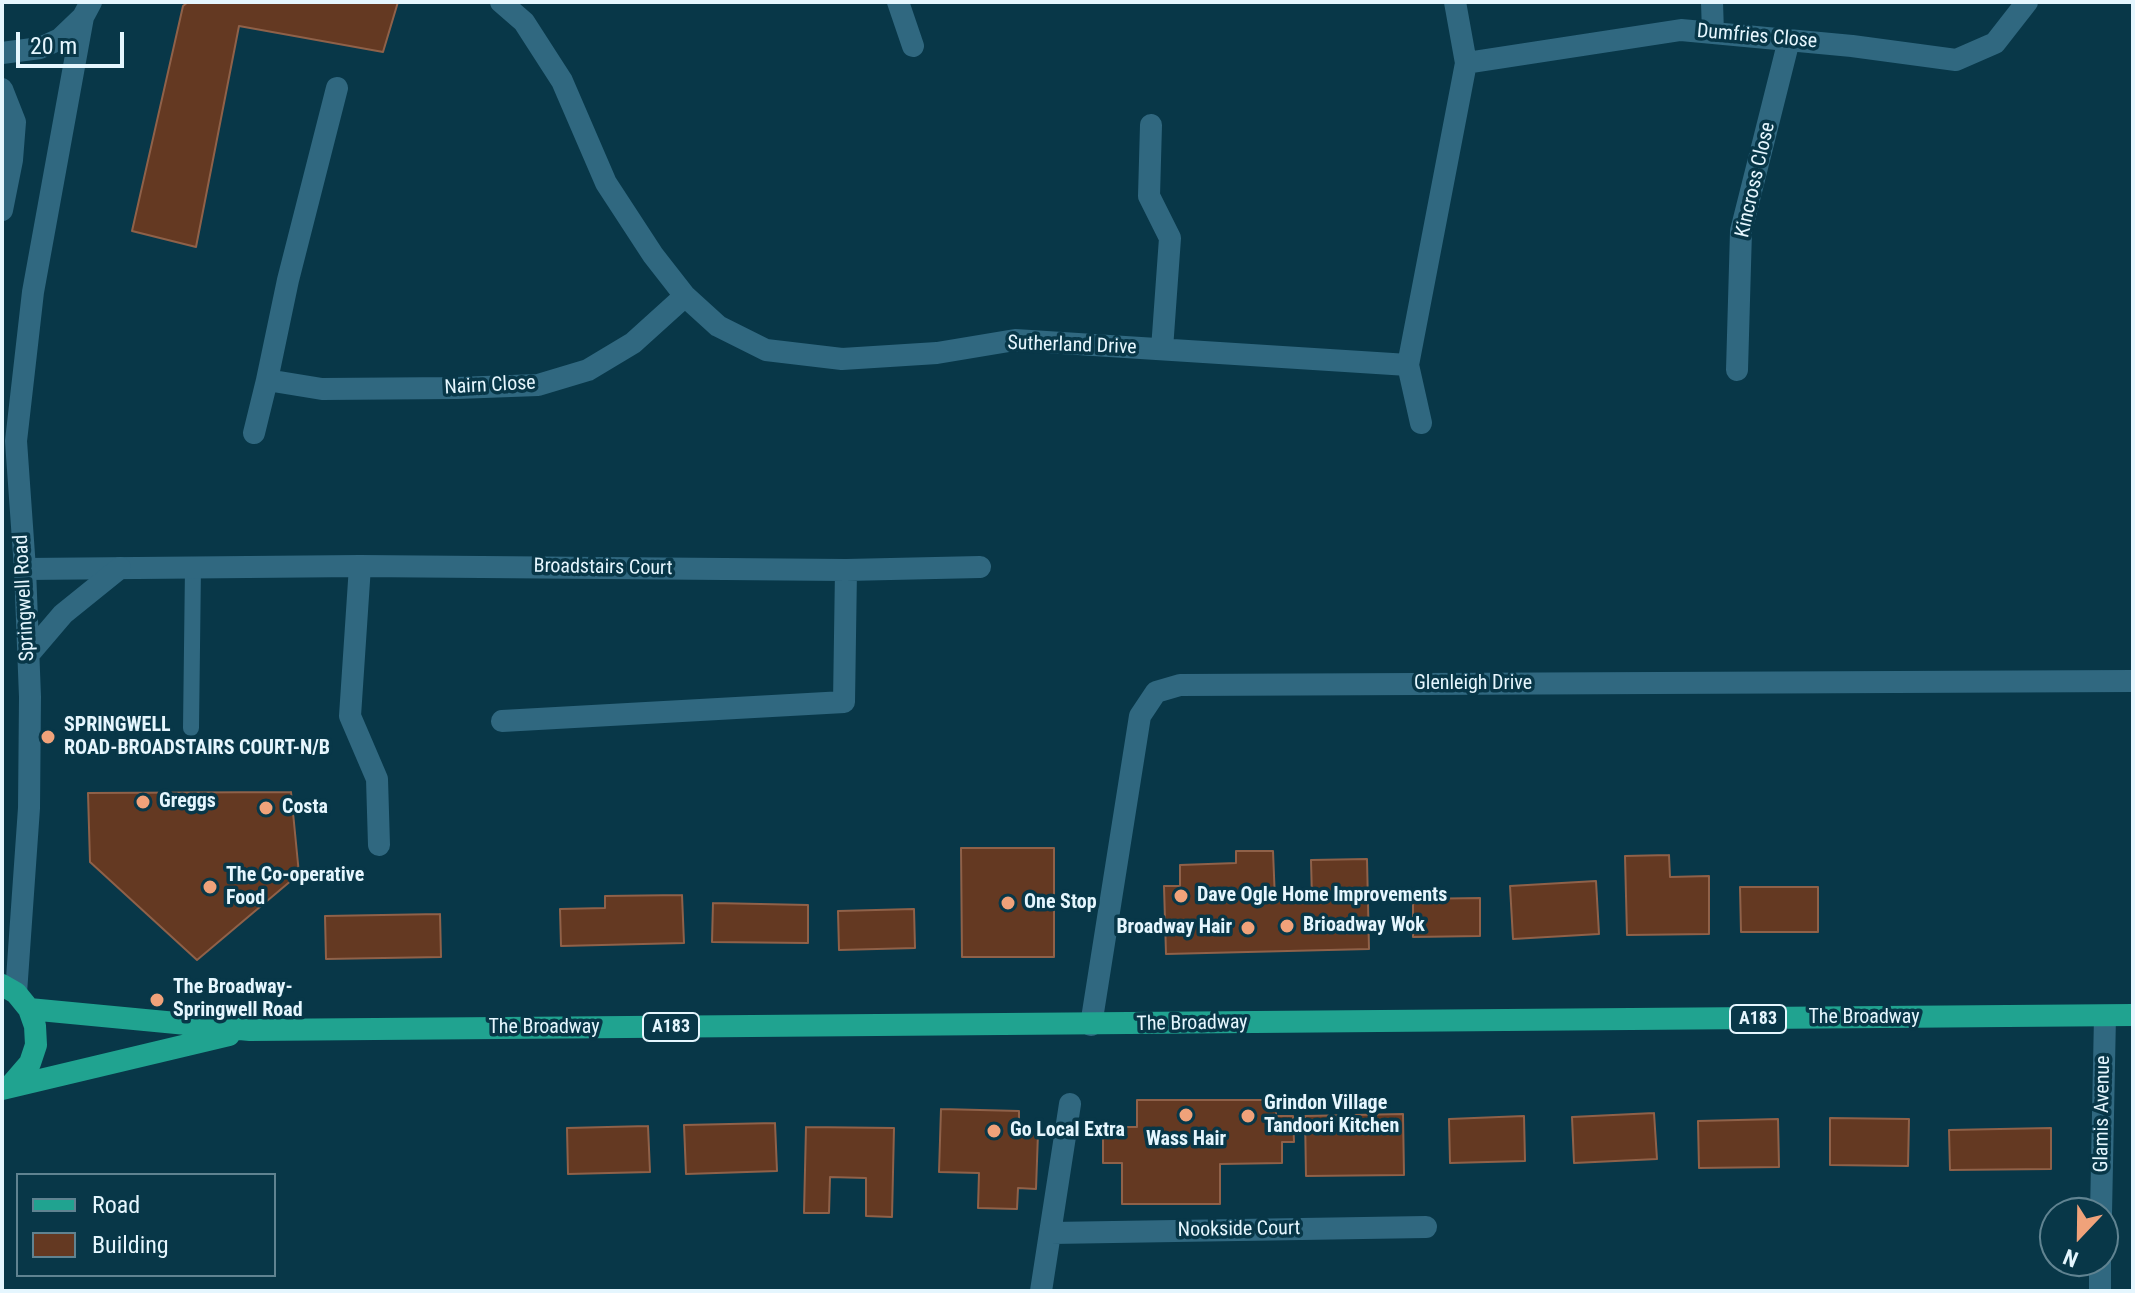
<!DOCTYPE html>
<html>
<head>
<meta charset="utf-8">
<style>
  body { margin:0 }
  #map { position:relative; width:2135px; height:1293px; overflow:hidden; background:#083748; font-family:"Roboto Condensed",sans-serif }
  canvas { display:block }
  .frame { position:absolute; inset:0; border:4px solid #e5f6fe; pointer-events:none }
  .legend { position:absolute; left:16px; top:1173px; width:260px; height:104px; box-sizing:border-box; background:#083748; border:2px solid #608391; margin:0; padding:10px 14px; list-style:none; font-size:24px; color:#e5f6fe }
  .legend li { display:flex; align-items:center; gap:16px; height:40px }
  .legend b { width:40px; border:2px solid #608391 }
  .north { position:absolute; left:2039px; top:1197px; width:80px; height:80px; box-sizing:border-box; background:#083748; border:2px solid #608391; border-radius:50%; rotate:202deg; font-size:22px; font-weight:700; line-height:32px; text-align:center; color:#e5f6fe }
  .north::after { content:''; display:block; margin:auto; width:28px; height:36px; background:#f0a27a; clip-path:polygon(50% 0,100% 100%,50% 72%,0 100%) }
  .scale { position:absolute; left:16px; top:32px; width:108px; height:36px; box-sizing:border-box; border:4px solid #e5f6fe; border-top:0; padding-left:10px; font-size:24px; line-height:28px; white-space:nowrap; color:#e5f6fe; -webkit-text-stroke:6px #083748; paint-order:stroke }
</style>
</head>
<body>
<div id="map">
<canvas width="2135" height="1293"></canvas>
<div class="frame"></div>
<ul class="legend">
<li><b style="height:10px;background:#20a390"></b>Road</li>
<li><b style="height:22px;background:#643922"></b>Building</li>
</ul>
<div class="north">N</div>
<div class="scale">20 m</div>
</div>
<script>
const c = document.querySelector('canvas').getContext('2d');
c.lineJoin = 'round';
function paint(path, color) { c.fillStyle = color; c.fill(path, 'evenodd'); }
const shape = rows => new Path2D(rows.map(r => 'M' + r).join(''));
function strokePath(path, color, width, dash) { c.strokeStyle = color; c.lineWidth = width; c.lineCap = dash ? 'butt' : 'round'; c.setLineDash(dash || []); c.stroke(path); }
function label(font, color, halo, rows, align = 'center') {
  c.font = font + ' "Roboto Condensed",sans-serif'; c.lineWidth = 7; c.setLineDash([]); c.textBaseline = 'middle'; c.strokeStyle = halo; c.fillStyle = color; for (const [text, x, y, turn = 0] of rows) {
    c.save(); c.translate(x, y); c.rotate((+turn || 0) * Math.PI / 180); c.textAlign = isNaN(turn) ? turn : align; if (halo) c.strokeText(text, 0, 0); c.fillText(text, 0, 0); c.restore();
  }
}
const building = shape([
  [188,2,398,2,383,52,239,26,196,247,132,231,183,6,188,2],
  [291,792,299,874,197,960,90,862,88,793,291,792],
  [961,848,1054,848,1054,957,962,957,961,848],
  [1236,851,1273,851,1275,900,1312,899,1311,860,1367,859,1369,949,1166,954,1164,886,1180,886,1180,865,1236,863,1236,851],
  [1669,855,1670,877,1709,876,1709,934,1627,935,1625,856,1669,855],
  [1596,881,1599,934,1513,939,1510,886,1596,881],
  [1740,887,1818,887,1818,932,1741,932,1740,887],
  [682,895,684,943,561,946,560,909,605,908,605,896,682,895],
  [1480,898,1480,936,1413,937,1413,899,1480,898],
  [713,903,808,905,808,943,712,942,713,903],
  [914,909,915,948,839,950,838,911,914,909],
  [440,914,441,957,326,959,325,916,440,914],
  [1137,1100,1276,1100,1276,1116,1293,1116,1294,1142,1282,1142,1282,1163,1220,1164,1220,1204,1122,1204,1122,1163,1103,1163,1103,1127,1137,1127,1137,1100],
  [941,1109,1019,1111,1019,1133,1038,1133,1036,1189,1018,1188,1017,1209,978,1208,979,1173,939,1172,941,1109],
  [1654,1113,1657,1159,1574,1163,1572,1117,1654,1113],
  [1403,1114,1404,1175,1306,1176,1305,1116,1403,1114],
  [1524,1116,1525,1161,1450,1163,1449,1119,1524,1116],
  [1830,1118,1909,1119,1908,1166,1830,1165,1830,1118],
  [1778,1119,1779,1167,1699,1168,1698,1121,1778,1119],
  [775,1123,777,1171,686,1174,684,1125,775,1123],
  [648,1126,650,1172,568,1174,567,1128,648,1126],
  [806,1127,894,1128,892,1217,866,1216,866,1178,830,1177,829,1213,804,1213,806,1127],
  [2051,1128,2051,1169,1950,1170,1949,1130,2051,1128]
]);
const service = shape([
  [191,728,193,567]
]);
const minor = shape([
  [501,2,524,22,562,81,606,183,653,255,685,296,718,326,766,350,842,359,937,353,1015,340,1408,365,1466,63,1455,2],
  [898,2,913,46],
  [1712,2,1713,33],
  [1466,63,1681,30,1852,46,1956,60,1995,43,2027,2],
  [337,88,288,280,267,380,322,389,457,388,538,385,588,370,633,343,685,296],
  [1151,125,1149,196,1170,238,1162,349],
  [1408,365,1421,423],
  [1737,370,1741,231,1789,40],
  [254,433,267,380],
  [360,566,350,716,377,779,379,845],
  [25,569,360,566,846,570,980,567],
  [502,721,844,702,846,570],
  [1091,1025,1140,716,1156,692,1180,685,2133,681],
  [2101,1213,2105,1016],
  [1051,1233,1426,1227],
  [1041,1291,1070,1104],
  [2100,1291,2100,1261]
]);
const secondary = shape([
  [2,53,40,48,60,39,83,17,91,2],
  [2,89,15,122,12,160,2,210],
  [28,655,63,614,120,568],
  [16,993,29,808,30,697,25,569,16,441,33,292,83,17]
]);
const primary = shape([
  [2,985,16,993,29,1009,35,1026,36,1045,30,1063,11,1085],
  [29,1009,250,1030,2133,1015],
  [2,1089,229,1035]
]);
const markers = [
  [48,737,8,"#f0a27a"],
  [143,802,8,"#f0a27a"],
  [266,808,8,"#f0a27a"],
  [210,887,8,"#f0a27a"],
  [1181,896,8,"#f0a27a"],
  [1008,903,8,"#f0a27a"],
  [1287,926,8,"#f0a27a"],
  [1248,928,8,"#f0a27a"],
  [157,1000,8,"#f0a27a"],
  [1186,1115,8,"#f0a27a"],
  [1248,1116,8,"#f0a27a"],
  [994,1131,8,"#f0a27a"]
];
const shields = [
  [1758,1019,56],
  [671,1027,56]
];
const shieldNames = [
  ["A183",1758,1019],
  ["A183",671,1027]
];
const streetNames = [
  ["Dumfries Close",1757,37,5],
  ["Kincross Close",1756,180,-77],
  ["Sutherland Drive",1072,346,2],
  ["Nairn Close",490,386,-3],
  ["Broadstairs Court",603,568,1],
  ["Springwell Road",25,598,-93],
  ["Glenleigh Drive",1473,684],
  ["The Broadway",1864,1018],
  ["The Broadway",1192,1024,-1],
  ["The Broadway",544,1028],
  ["Glamis Avenue",2103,1114,-89],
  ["Nookside Court",1239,1230,-1]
];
const poiNames = [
  ["SPRINGWELL",64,726],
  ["ROAD-BROADSTAIRS COURT-N/B",64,749],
  ["Greggs",159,802],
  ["Costa",282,808],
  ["The Co-operative",226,876],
  ["Food",226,899],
  ["Dave Ogle Home Improvements",1197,896],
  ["One Stop",1024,903],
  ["Brioadway Wok",1303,926],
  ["Broadway Hair",1232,928,"right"],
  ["The Broadway-",173,988],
  ["Springwell Road",173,1011],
  ["Grindon Village",1264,1104],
  ["Tandoori Kitchen",1264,1127],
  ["Go Local Extra",1010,1131],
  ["Wass Hair",1186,1140,"center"]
];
paint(building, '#643922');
strokePath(building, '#8f6149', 2);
strokePath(service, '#306880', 16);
strokePath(minor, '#306880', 22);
strokePath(secondary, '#306880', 22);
strokePath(primary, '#20a390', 22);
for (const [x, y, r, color] of markers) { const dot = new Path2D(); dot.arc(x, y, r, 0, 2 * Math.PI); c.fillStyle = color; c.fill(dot); strokePath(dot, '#083748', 3); }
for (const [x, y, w] of shields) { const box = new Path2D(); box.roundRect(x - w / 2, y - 14, w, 28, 6); c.fillStyle = '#083748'; c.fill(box); strokePath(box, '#e5f6fe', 2); }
label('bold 18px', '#e5f6fe', null, shieldNames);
label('20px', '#e5f6fe', '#083748', streetNames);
label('bold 20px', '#e5f6fe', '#083748', poiNames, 'left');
</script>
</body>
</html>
